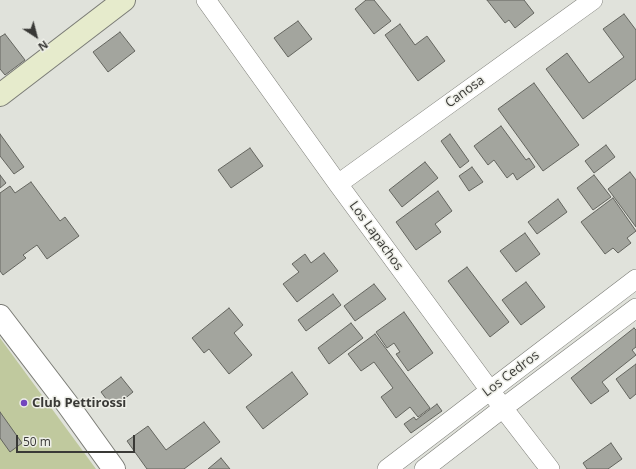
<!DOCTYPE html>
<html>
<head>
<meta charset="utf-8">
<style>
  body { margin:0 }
  #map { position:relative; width:636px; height:469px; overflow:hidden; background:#e0e2db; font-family:"Open Sans",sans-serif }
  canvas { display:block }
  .north { position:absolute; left:16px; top:16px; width:40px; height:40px; -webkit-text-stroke:3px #eeefe8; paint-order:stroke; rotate:144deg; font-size:11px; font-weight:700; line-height:16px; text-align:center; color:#393936 }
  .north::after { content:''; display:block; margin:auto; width:14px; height:18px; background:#393936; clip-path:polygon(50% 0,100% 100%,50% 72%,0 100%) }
  .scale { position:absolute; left:16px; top:435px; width:119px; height:18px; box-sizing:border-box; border:2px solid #393936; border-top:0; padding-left:5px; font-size:12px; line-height:14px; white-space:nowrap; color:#393936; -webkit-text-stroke:3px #eeefe8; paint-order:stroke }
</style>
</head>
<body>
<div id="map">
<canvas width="636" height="469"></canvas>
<div class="north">N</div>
<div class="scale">50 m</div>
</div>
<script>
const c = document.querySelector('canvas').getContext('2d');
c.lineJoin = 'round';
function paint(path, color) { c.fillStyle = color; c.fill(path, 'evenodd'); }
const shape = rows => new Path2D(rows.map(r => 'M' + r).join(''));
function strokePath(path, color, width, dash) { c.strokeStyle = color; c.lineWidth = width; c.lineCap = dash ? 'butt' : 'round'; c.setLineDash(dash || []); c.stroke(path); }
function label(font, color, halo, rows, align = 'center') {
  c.font = font + ' "Open Sans",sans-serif'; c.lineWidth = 3; c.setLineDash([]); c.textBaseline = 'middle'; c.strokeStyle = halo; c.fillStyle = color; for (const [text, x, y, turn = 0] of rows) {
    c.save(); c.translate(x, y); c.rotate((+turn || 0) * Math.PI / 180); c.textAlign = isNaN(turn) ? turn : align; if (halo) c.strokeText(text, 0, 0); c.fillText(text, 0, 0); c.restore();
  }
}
const green = shape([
  [0,338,96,469,0,469]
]);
const building = shape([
  [366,0,374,0,391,21,374,34,355,9,366,0],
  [487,0,524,0,534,13,515,28,509,20,505,23,487,0],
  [624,14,636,30,636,79,583,119,546,69,567,53,589,83,624,57,603,29,624,14],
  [298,21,312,39,288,57,274,38,298,21],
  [400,24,415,45,427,36,445,61,418,81,385,35,400,24],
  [120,32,135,51,108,72,93,52,120,32],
  [5,34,25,60,5,75,0,69,0,37,5,34],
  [534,83,579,145,543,171,498,109,534,83],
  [501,126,526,160,529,158,535,167,517,180,513,173,507,178,494,160,488,165,474,146,501,126],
  [0,134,24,167,14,174,0,156,0,134],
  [450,134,469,161,460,168,441,141,450,134],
  [606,145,615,157,594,173,585,161,606,145],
  [250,148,263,166,231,188,218,170,250,148],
  [425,162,438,178,402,207,389,190,425,162],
  [472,167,483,182,469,191,459,176,472,167],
  [630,172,636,180,636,227,608,189,630,172],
  [0,175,6,183,0,188,0,175],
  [594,175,611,197,593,210,577,188,594,175],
  [31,182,60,221,65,217,79,236,47,259,37,245,23,255,26,258,3,275,0,271,0,193,10,186,15,193,31,182],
  [438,191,452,211,435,224,441,232,416,250,396,222,438,191],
  [613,198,636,231,627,238,631,243,618,253,613,248,605,254,581,222,613,198],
  [558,199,567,212,537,234,528,222,558,199],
  [525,233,540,254,516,272,500,251,525,233],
  [324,253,338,271,297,302,283,284,299,272,292,264,305,254,311,263,324,253],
  [467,267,509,322,490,337,448,281,467,267],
  [526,282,545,307,521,325,502,300,526,282],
  [374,284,386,299,355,321,344,306,374,284],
  [333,294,341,305,306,331,298,320,333,294],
  [229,308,243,325,234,333,252,355,229,374,209,349,204,353,192,338,229,308],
  [404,312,433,353,408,371,396,354,400,352,394,343,387,348,376,332,404,312],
  [351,323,363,338,329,364,318,348,351,323],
  [634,328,636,330,636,347,632,350,636,355,602,382,609,391,591,404,571,378,634,328],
  [375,334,430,408,418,417,410,407,396,418,381,397,393,388,374,362,361,371,348,354,375,334],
  [636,364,636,394,630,399,616,379,636,364],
  [292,372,308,394,263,429,246,407,292,372],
  [121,377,133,392,113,408,101,392,121,377],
  [437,404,442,411,411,433,404,424,414,417,416,420,437,404],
  [0,412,22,443,10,452,0,438,0,412],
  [204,422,220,442,184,469,147,469,127,441,148,426,166,450,204,422],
  [611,443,622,459,608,469,587,469,583,463,611,443],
  [221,458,230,469,208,469,221,458]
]);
const minor = shape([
  [206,0,338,184,503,408,550,469],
  [338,184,593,0],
  [387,469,636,279],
  [424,469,503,408,636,308]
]);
const tertiary = shape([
  [0,316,68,405,114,469]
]);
const secondary = shape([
  [0,95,124,0]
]);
const markers = [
  [24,403,4,"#7346be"]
];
const streetNames = [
  ["Canosa",465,92,-36],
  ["Los Lapachos",376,236,54],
  ["Los Cedros",511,374,-37]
];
const poiNames = [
  ["Club Pettirossi",32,403]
];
paint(green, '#c0c99e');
paint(building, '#a3a59e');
strokePath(building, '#64655f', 1);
strokePath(minor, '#7b7c76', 20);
strokePath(tertiary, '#7b7c76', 24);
strokePath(secondary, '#7b7c76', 24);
strokePath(minor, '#fff', 19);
strokePath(tertiary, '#fff', 22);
strokePath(secondary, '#e6ebcc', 22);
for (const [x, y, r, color] of markers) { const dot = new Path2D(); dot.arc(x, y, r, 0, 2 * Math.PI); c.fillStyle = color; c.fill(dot); strokePath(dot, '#eeefe8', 1.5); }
label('13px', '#393936', '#eeefe8', streetNames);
label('bold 13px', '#393936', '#eeefe8', poiNames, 'left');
</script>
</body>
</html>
